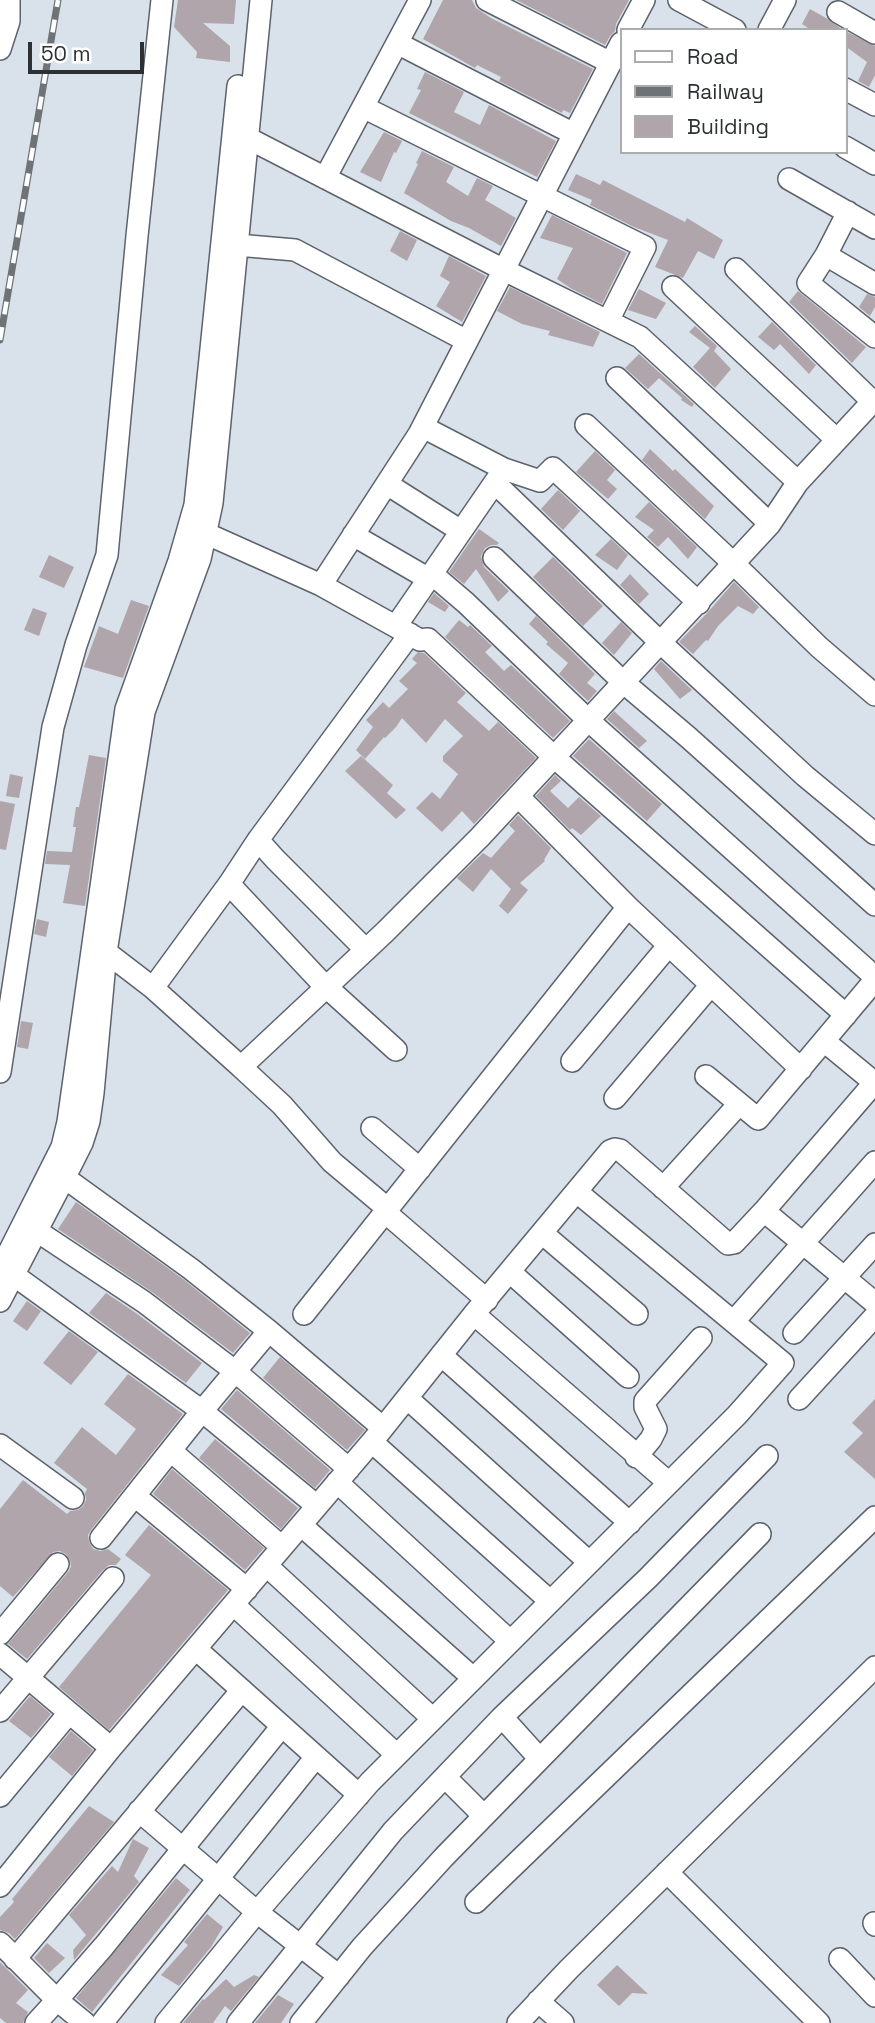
<!DOCTYPE html>
<html>
<head>
<meta charset="utf-8">
<style>
  body { margin:0 }
  #map { position:relative; width:875px; height:2023px; overflow:hidden; background:#d9e1ea; font-family:"Space Grotesk",sans-serif }
  canvas { display:block }
  .legend { position:absolute; left:620px; top:28px; width:228px; height:126px; box-sizing:border-box; background:#fff; border:2px solid #abacad; margin:0; padding:9px 12px; list-style:none; font-size:21px; color:#2d3033 }
  .legend li { display:flex; align-items:center; gap:14px; height:35px }
  .legend b { width:35px; border:2px solid #abacad }
  .scale { position:absolute; left:28px; top:42px; width:116px; height:32px; box-sizing:border-box; border:4px solid #2d3033; border-top:0; padding-left:9px; font-size:21px; line-height:24px; white-space:nowrap; color:#2d3033; -webkit-text-stroke:5px #fff; paint-order:stroke }
</style>
</head>
<body>
<div id="map">
<canvas width="875" height="2023"></canvas>
<ul class="legend">
<li><b style="height:9px;background:#fff"></b>Road</li>
<li><b style="height:9px;background:#6e7378"></b>Railway</li>
<li><b style="height:19px;background:#afa5ab"></b>Building</li>
</ul>
<div class="scale">50 m</div>
</div>
<script>
const c = document.querySelector('canvas').getContext('2d');
c.lineJoin = 'round';
function paint(path, color) { c.fillStyle = color; c.fill(path, 'evenodd'); }
const shape = rows => new Path2D(rows.map(r => 'M' + r).join(''));
function strokePath(path, color, width, dash) { c.strokeStyle = color; c.lineWidth = width; c.lineCap = dash ? 'butt' : 'round'; c.setLineDash(dash || []); c.stroke(path); }
const building = shape([
  [178,0,236,0,234,24,203,23,230,46,230,62,196,58,197,52,174,27],
  [443,0,472,0,476,8,491,18,593,69,570,113,563,110,562,113,499,81,501,77,477,65,475,68,423,39],
  [516,0,629,0,616,24,615,31,610,36,605,45],
  [810,9,826,18,843,30,811,30,802,24],
  [847,32,875,46,875,75,869,87,858,81,867,62,845,46,845,36],
  [425,72,464,92,454,112,480,125,489,105,556,141,537,177,409,113,421,90,417,89],
  [384,132,402,141,396,153,394,152,381,182,360,172],
  [422,151,454,167,446,182,468,196,477,178,493,186,485,200,516,218,501,246,469,228,451,221,404,193,418,164,416,163],
  [576,174,600,185,603,180,685,222,687,218,723,240,714,259,698,251,683,278,655,267,668,240,634,227,590,205,592,200,568,190],
  [552,215,627,253,602,304,572,289,557,279,573,248,540,238],
  [400,231,417,240,407,261,390,251],
  [449,256,486,276,462,322,436,306,450,282,440,276],
  [510,287,600,332,593,347,548,335,550,331,522,324,497,311],
  [639,289,666,303,656,319,628,310],
  [798,291,866,347,852,363,789,302],
  [867,294,875,297,875,307,870,316,859,307],
  [772,322,816,365,809,374,780,344,774,350,758,337],
  [695,326,717,346,714,351,731,369,715,388,693,367,710,348,689,332],
  [639,354,694,404,692,407,681,400,682,398,659,378,648,389,625,368],
  [650,449,673,471,675,469,714,506,705,519,642,460],
  [595,451,615,470,607,480,617,489,608,499,576,472],
  [558,490,580,511,563,530,541,509],
  [649,502,697,547,688,559,668,537,658,547,647,537,654,530,635,517],
  [479,529,499,543,497,545,491,545,485,548,481,556,484,567,509,591,498,602,476,569,464,584,449,572],
  [611,539,628,555,617,570,595,555],
  [49,555,74,567,64,588,39,577],
  [553,557,603,606,583,626,533,577],
  [630,574,649,594,639,604,620,585],
  [734,582,759,607,753,614,738,606,718,626,708,641,706,640,693,654,679,642,709,611],
  [434,593,449,606,445,612,428,602],
  [131,600,149,606,123,678,84,667,99,626,118,634],
  [33,608,47,613,39,636,24,630],
  [536,616,595,674,587,683,597,691,588,701,559,674,568,663,546,644,548,642,529,624],
  [459,620,468,627,470,625,492,646,485,652,504,671,511,665,570,721,553,738,445,637],
  [621,622,632,633,614,655,602,643],
  [418,652,424,653,466,693,457,702,489,731,498,722,536,758,474,824,462,811,442,832,416,808,432,792,440,799,458,774,443,761,443,756,463,736,445,719,426,743,402,718,396,727,385,738,384,737,365,759,356,750,373,727,366,720,383,702,389,708,408,689,399,681,417,663,412,659],
  [661,661,692,690,680,699,654,669],
  [614,711,647,741,639,748,607,719],
  [589,739,662,804,647,821,573,756],
  [89,755,106,758,85,906,63,903,70,865,45,864,47,851,72,852,76,827,73,827,76,807,79,807],
  [361,756,393,785,387,793,406,810,396,819,345,771],
  [10,774,23,777,19,798,6,796],
  [555,775,561,781,550,791,568,808,579,797,601,816,581,835,572,828,570,830,536,796],
  [0,801,15,804,6,850,0,849],
  [518,815,551,848,544,860,545,861,520,883,528,890,508,914,499,906,511,889,491,869,473,892,457,878,483,853,491,858,515,831,509,825],
  [37,919,49,922,46,937,34,934],
  [21,1021,33,1023,28,1049,17,1047],
  [76,1202,183,1279,250,1333,233,1353,152,1292,58,1229],
  [106,1293,136,1313,202,1363,186,1383,89,1313],
  [27,1301,41,1311,27,1331,13,1321],
  [69,1331,98,1352,71,1385,43,1363],
  [280,1357,365,1430,347,1450,263,1378],
  [128,1374,183,1414,91,1530,88,1535,89,1542,93,1549,100,1551,108,1549,121,1559,116,1565,109,1565,103,1570,27,1659,8,1644,68,1572,71,1567,70,1560,66,1554,60,1551,53,1552,13,1597,0,1586,0,1509,23,1480,67,1514,70,1511,78,1510,83,1506,86,1500,85,1493,87,1489,54,1463,82,1427,116,1455,136,1429,104,1404],
  [237,1390,330,1470,315,1488,221,1409],
  [875,1399,875,1479,844,1452,863,1433,852,1423],
  [215,1439,298,1508,281,1529,199,1458],
  [172,1469,264,1548,245,1570,153,1494],
  [149,1525,228,1590,109,1730,59,1687,151,1575,125,1555],
  [30,1696,51,1714,31,1738,9,1721],
  [71,1731,93,1750,72,1776,49,1757],
  [89,1806,114,1822,15,1939,9,1933,0,1930,0,1917,14,1902,12,1899],
  [133,1839,149,1848,134,1876,139,1882,74,1960,73,1950,86,1935,69,1915,112,1866,118,1872],
  [176,1878,190,1890,92,2012,76,1998],
  [207,1914,223,1927,211,1947,179,1986,161,1975,188,1945,184,1942],
  [47,1943,65,1958,49,1973,34,1958],
  [0,1962,28,1990,16,2003,28,2012,23,2023,6,2023,0,2018],
  [617,1965,648,1994,632,1993,619,2006,597,1985],
  [254,1975,259,1977,231,2011,225,2006,213,2023,183,2023,203,1999,204,2000,226,1979,234,1987],
  [278,1995,294,2004,281,2023,255,2023]
]);
const minor = shape([
  [487,0,611,63],
  [679,0,735,30],
  [838,12,875,33],
  [628,30,644,0],
  [769,30,785,0],
  [397,43,574,134],
  [0,49,9,21,9,0],
  [845,89,875,105],
  [363,107,645,247,608,321],
  [238,133,504,270,640,337,798,482],
  [845,147,875,164],
  [325,178,420,0],
  [789,179,875,228],
  [848,212,826,255,808,283,875,337],
  [237,245,295,250,467,341],
  [826,255,875,284],
  [736,269,873,402],
  [673,287,837,440],
  [617,378,770,524],
  [586,425,734,564,819,647,875,695],
  [504,469,540,481,553,468,699,603],
  [495,483,661,643,805,776,875,834],
  [387,484,461,531],
  [194,530,205,533,321,585,420,640,428,639,554,757,846,1015],
  [353,535,429,579],
  [494,558,623,682,689,738,875,905],
  [432,574,466,603,588,720,875,977],
  [321,585,419,434,621,43],
  [396,626,504,469,423,427],
  [518,796,628,907,801,1069],
  [258,840,275,859,366,950],
  [229,884,321,982,396,1050],
  [106,952,153,988,241,1067,385,932,480,837,770,524,798,482,875,399],
  [153,988,229,884,258,840,410,634],
  [824,1041,875,1083],
  [572,1061,669,945],
  [241,1067,282,1105,332,1162,388,1209],
  [0,1072,53,727,76,645,107,555,137,236,162,0],
  [706,1076,758,1119,875,980],
  [615,1098,711,985],
  [372,1128,420,1169],
  [54,1170,191,1269,269,1331,383,1428],
  [663,1188,739,1104],
  [764,1211,875,1303],
  [385,1212,487,1300],
  [37,1231,144,1302,236,1372,349,1469],
  [542,1233,637,1314],
  [5,1260,62,1147,68,1122,126,709,179,561,195,505,238,86],
  [4,1268,202,1411,317,1506],
  [510,1272,628,1377],
  [0,1301,71,1165,82,1143,89,1121,93,1093,106,952,144,712,200,559,212,503,261,0],
  [304,1314,628,907],
  [474,1314,669,1483],
  [734,1321,875,1162],
  [794,1333,875,1244],
  [441,1355,630,1523],
  [407,1398,589,1562],
  [799,1399,875,1316],
  [372,1442,550,1601],
  [0,1445,73,1498],
  [171,1451,282,1547],
  [636,1457,651,1439,656,1429,645,1407,645,1401,701,1338],
  [337,1482,510,1641],
  [135,1496,247,1589],
  [301,1525,473,1678],
  [101,1538,202,1411,269,1331],
  [267,1566,433,1719],
  [234,1605,397,1755],
  [0,1634,58,1564],
  [196,1649,359,1795],
  [0,1654,111,1748],
  [0,1711,113,1578],
  [502,1717,539,1758],
  [445,1777,484,1816],
  [0,1796,69,1713],
  [139,1811,257,1912,339,1976],
  [667,1872,819,2023],
  [0,1886,111,1748,375,1438,474,1314,610,1151,615,1149,620,1150,728,1244,734,1243,764,1211,875,1082],
  [476,1902,875,1517],
  [874,1923,875,1925],
  [0,1943,57,2000,104,1946,282,1726],
  [15,1959,242,1690],
  [840,1959,875,1996],
  [538,2001,563,2023],
  [36,2023,57,2000,85,2023],
  [102,2023,316,1757],
  [166,2023,257,1912,370,1782,737,1415,783,1363,577,1192],
  [238,2023,393,1831,502,1717,648,1578,767,1456],
  [301,2023,362,1947,444,1857,760,1534],
  [518,2023,569,1969,875,1667]
]);
const rail = shape([
  [0,340,58,0]
]);
paint(building, '#afa5ab');
strokePath(minor, '#5d636c', 24);
strokePath(minor, '#fff', 21);
strokePath(rail, '#6e7378', 7);
strokePath(rail, '#fff', 4.5, [13]);
</script>
</body>
</html>
